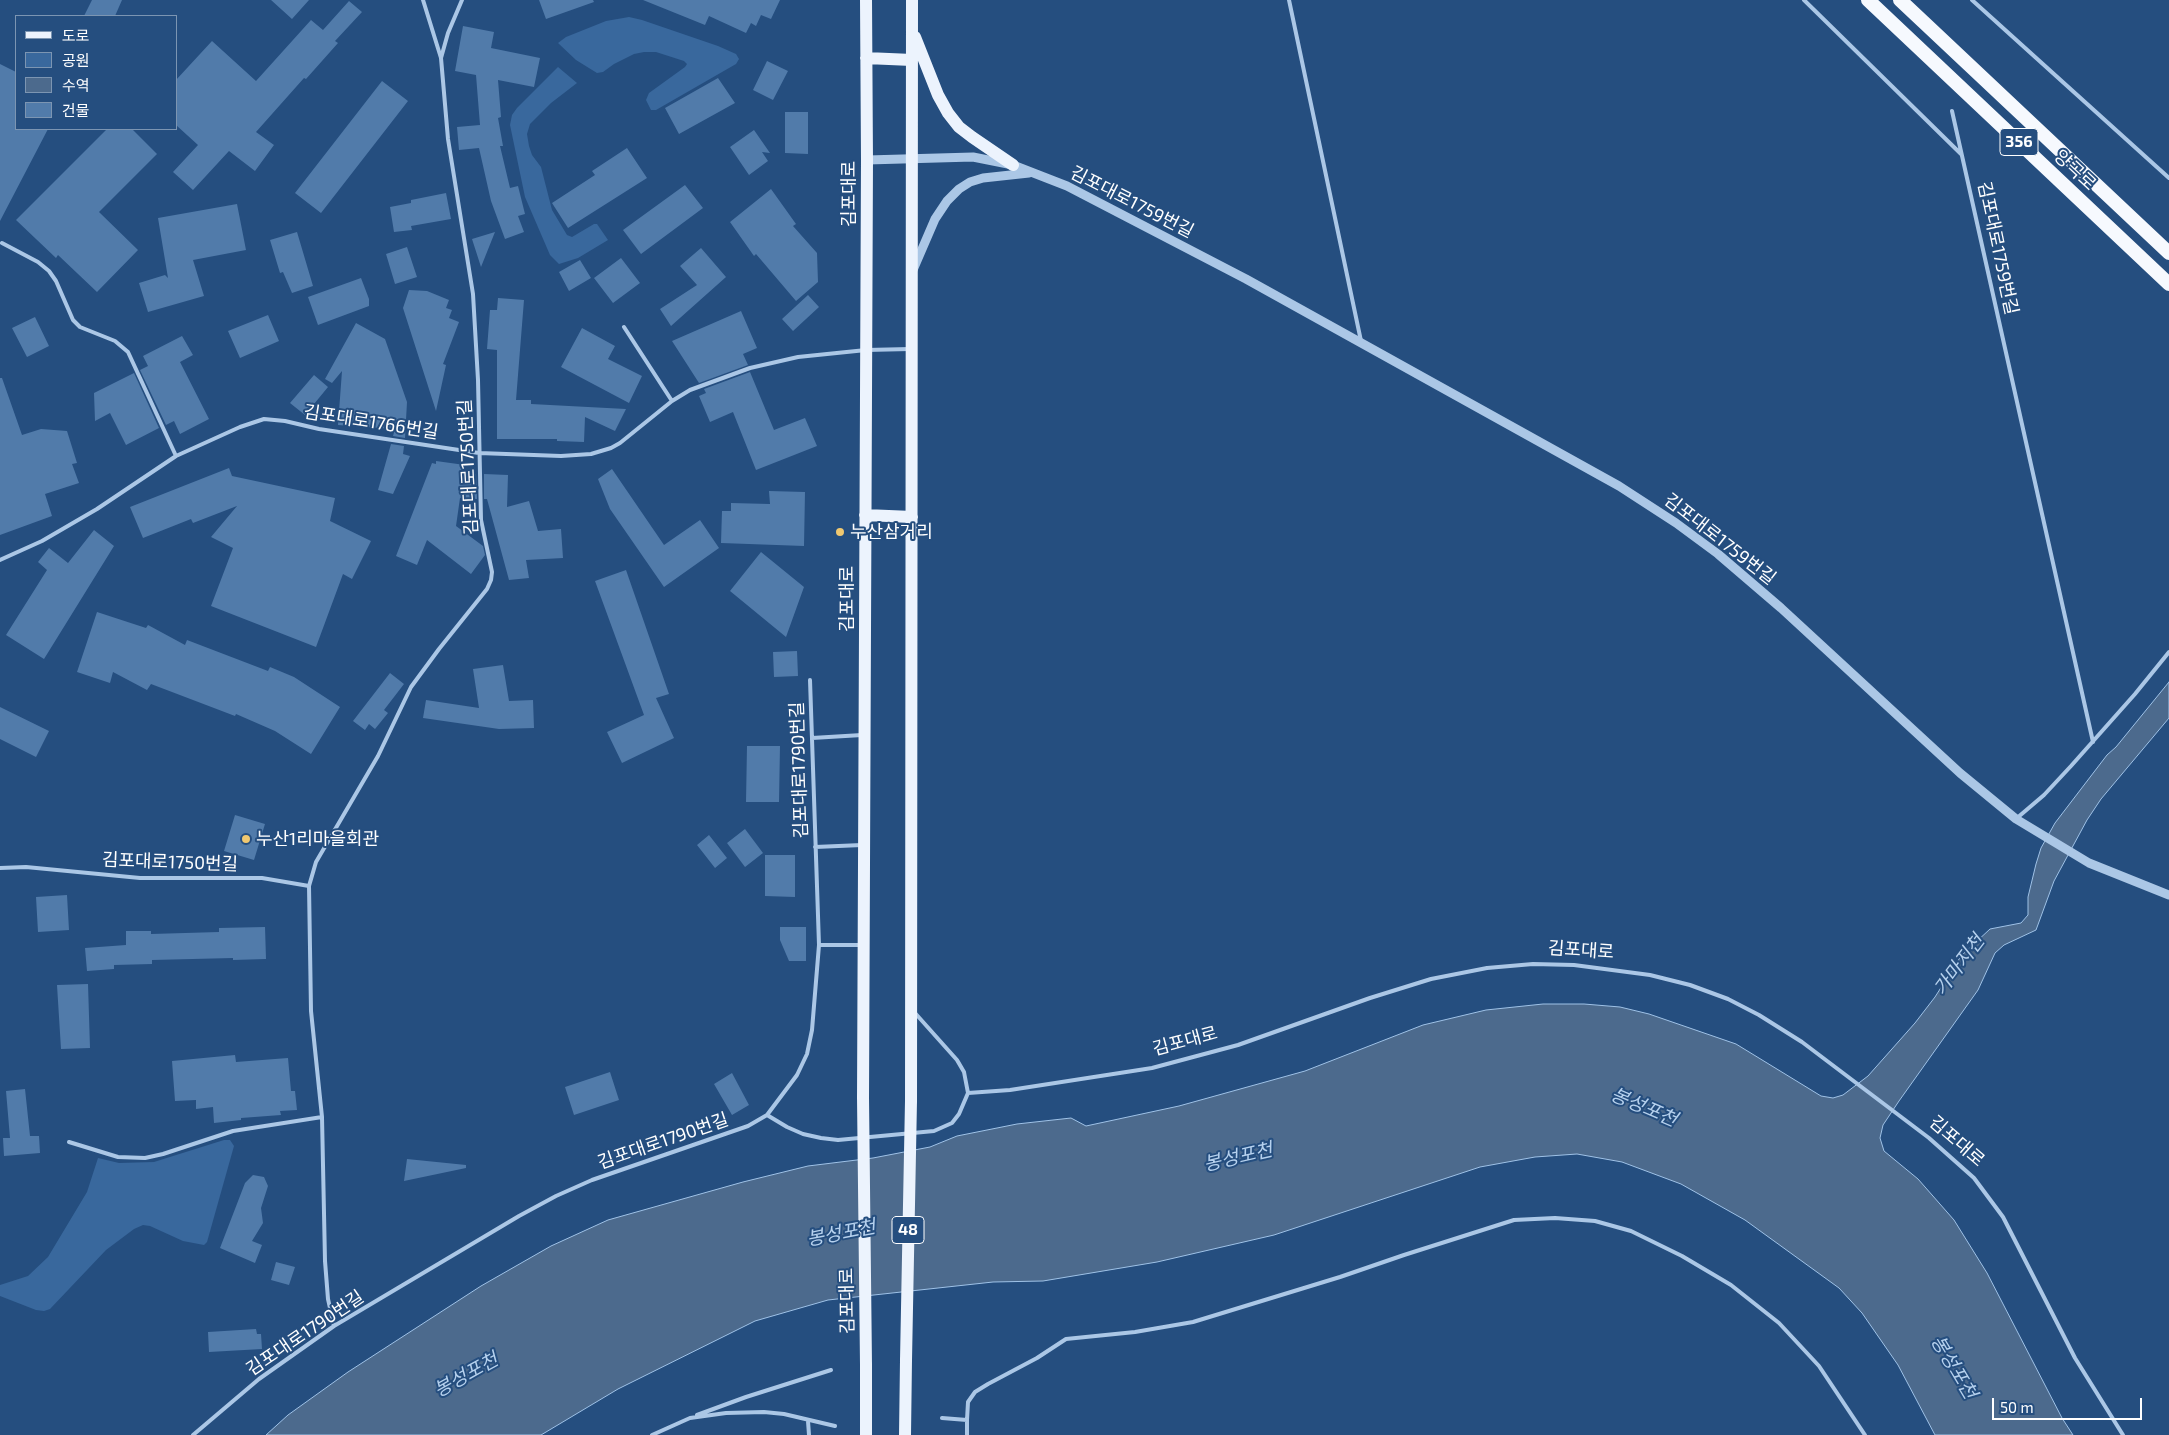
<!DOCTYPE html>
<html>
<head>
<meta charset="utf-8">
<style>
  body { margin:0 }
  #map { position:relative; width:2169px; height:1435px; overflow:hidden; background:#254e7f; font-family:"Exo 2","Noto Sans KR",sans-serif }
  canvas { display:block }
  .legend { position:absolute; left:15px; top:15px; width:162px; height:115px; box-sizing:border-box; background:#254e7f; border:1px solid #7c95b2; margin:0; padding:6px 9px; list-style:none; font-size:15px; color:#fff }
  .legend li { display:flex; align-items:center; gap:10px; height:25px }
  .legend b { width:25px; border:1px solid #7c95b2 }
  .scale { position:absolute; left:1992px; top:1398px; width:150px; height:22px; box-sizing:border-box; border:2px solid #fff; border-top:0; padding-left:6px; font-size:15px; line-height:18px; white-space:nowrap; color:#fff; -webkit-text-stroke:4px #254e7f; paint-order:stroke }
</style>
</head>
<body>
<div id="map">
<canvas width="2169" height="1435"></canvas>
<ul class="legend">
<li><b style="height:6px;background:#ecf3fd"></b>도로</li>
<li><b style="height:14px;background:#39689d"></b>공원</li>
<li><b style="height:14px;background:#4c6a8d"></b>수역</li>
<li><b style="height:14px;background:#517baa"></b>건물</li>
</ul>
<div class="scale">50 m</div>
</div>
<script>
const c = document.querySelector('canvas').getContext('2d');
c.lineJoin = 'round';
function paint(path, color) { c.fillStyle = color; c.fill(path, 'evenodd'); }
const shape = rows => new Path2D(rows.map(r => 'M' + r).join(''));
function strokePath(path, color, width, dash) { c.strokeStyle = color; c.lineWidth = width; c.lineCap = dash ? 'butt' : 'round'; c.setLineDash(dash || []); c.stroke(path); }
function label(font, color, halo, rows, align = 'center') {
  c.font = font + ' "Exo 2","Noto Sans KR",sans-serif'; c.lineWidth = 4; c.setLineDash([]); c.textBaseline = 'middle'; c.strokeStyle = halo; c.fillStyle = color; for (const [text, x, y, turn = 0] of rows) {
    c.save(); c.translate(x, y); c.rotate((+turn || 0) * Math.PI / 180); c.textAlign = isNaN(turn) ? turn : align; if (halo) c.strokeText(text, 0, 0); c.fillText(text, 0, 0); c.restore();
  }
}
const green = shape([
  [629,17,642,20,718,46,736,54,739,59,736,64,656,110,651,110,646,100,649,93,685,67,687,64,684,61,656,52,644,52,634,54,614,64,603,72,597,73,576,60,558,43,566,37,606,21],
  [558,67,577,83,551,103,530,124,527,134,529,146,532,155,541,167,552,210,567,235,572,237,594,224,597,224,608,240,578,258,559,264,550,255,525,197,510,125,512,115,517,108],
  [224,1140,230,1140,234,1146,207,1242,204,1245,183,1241,150,1226,143,1225,134,1229,106,1250,50,1309,44,1311,36,1310,0,1296,0,1285,28,1276,48,1257,87,1192,98,1158,119,1163,154,1162]
]);
const water = shape([
  [2169,682,2169,718,2101,799,2087,820,2054,881,2036,930,2004,945,1995,953,1978,990,1899,1101,1883,1125,1880,1138,1884,1151,1918,1179,1954,1220,1987,1273,2062,1418,2073,1435,1935,1435,1898,1365,1862,1313,1839,1288,1745,1220,1681,1184,1622,1162,1577,1154,1535,1157,1480,1167,1274,1235,1157,1262,1043,1281,993,1282,828,1300,755,1321,618,1389,541,1435,266,1435,288,1415,348,1372,481,1286,551,1246,608,1220,743,1182,808,1166,873,1158,930,1147,957,1136,1017,1124,1071,1118,1086,1126,1179,1106,1305,1071,1423,1025,1486,1010,1543,1004,1584,1004,1620,1007,1649,1014,1736,1044,1821,1096,1833,1098,1843,1095,1868,1076,1915,1023,1935,997,1961,956,1990,929,2021,923,2028,915,2028,897,2036,864,2041,848,2055,823,2107,755,2116,747,2169,682]
]);
const building = shape([
  [92,0,122,0,115,16,84,16],
  [271,0,309,0,292,19],
  [539,0,593,0,594,2,546,19],
  [643,0,780,0,771,19,761,15,756,26,751,23,746,33,709,16,705,25],
  [349,1,362,12,335,41,338,43,306,79,304,78,256,132,274,145,255,171,229,151,193,190,173,172,198,145,176,125,176,80,212,41,256,81,311,20,323,30],
  [463,26,494,32,491,48,540,58,534,87,498,80,501,117,498,118,503,146,500,146,510,188,518,186,525,214,518,216,524,232,505,239,491,201,479,148,459,150,457,127,480,125,476,75,455,71],
  [767,61,788,71,773,100,753,90],
  [0,64,16,72,16,129,48,129,0,221],
  [718,78,735,103,679,134,665,108],
  [382,81,408,101,321,213,295,193],
  [785,112,808,112,808,154,785,153],
  [107,129,132,129,157,154,99,212,138,250,97,292,58,255,56,258,16,220],
  [754,130,770,153,762,152,768,161,749,175,730,147],
  [627,148,647,178,568,228,552,203,595,175,592,171],
  [685,185,703,208,641,254,623,230],
  [771,189,796,224,793,226,817,253,818,282,796,301,756,254,754,256,730,222],
  [446,193,451,219,411,226,412,230,394,232,390,207,411,203,411,200],
  [237,204,246,250,193,260,204,296,148,312,139,283,165,275,168,278,158,218],
  [297,232,313,286,292,293,283,272,280,273,270,240],
  [495,232,481,267,472,239],
  [407,247,417,277,395,284,386,254],
  [701,248,726,277,671,326,660,309,697,285,680,266],
  [621,258,640,283,613,303,594,278],
  [580,260,591,278,569,291,559,272],
  [361,278,369,299,369,306,318,325,308,297],
  [409,290,427,291,449,300,446,308,452,310,449,318,459,322,443,364,446,365,436,411,403,308],
  [808,295,819,307,793,331,782,319],
  [498,298,524,300,516,400,531,400,531,404,626,409,615,431,585,417,584,442,557,441,557,439,497,439,497,350,487,349,490,310,497,310],
  [741,311,757,348,743,354,748,365,699,383,672,341],
  [268,315,279,341,240,358,228,331],
  [35,317,49,346,27,357,12,328],
  [356,323,385,339,407,402,405,438,393,436,395,429,338,425,342,371,332,383,325,379],
  [582,328,615,346,608,359,642,376,629,403,561,367],
  [182,336,193,355,180,362,209,419,180,434,174,421,166,425,140,370,148,366,143,356],
  [750,372,774,430,805,418,817,446,756,470,733,412,710,422,699,396,706,393,704,389],
  [134,373,159,428,126,445,110,413,95,421,94,393],
  [314,375,328,387,305,415,290,403],
  [0,378,2,378,22,435,41,429,67,431,77,463,72,464,79,483,45,494,52,516,0,535],
  [391,444,404,446,403,454,410,456,393,494,378,490],
  [436,461,465,465,464,474,476,474,477,499,460,498,456,526,483,546,485,555,471,574,427,540,417,565,396,556,432,463,436,464],
  [229,468,232,476,335,498,330,521,371,541,352,579,343,574,316,647,211,606,233,548,211,537,237,506,193,523,191,519,143,538,130,507],
  [612,469,664,545,700,520,719,548,664,587,610,509,598,479],
  [484,474,508,475,507,507,529,501,538,531,561,529,563,558,526,560,529,578,509,580,487,499,484,499],
  [769,491,805,492,804,546,721,543,722,511,731,511,731,503,770,504],
  [94,530,114,546,44,659,6,635,47,570,38,562,49,548,68,563],
  [761,552,804,587,786,637,730,591],
  [626,570,669,694,656,698,674,738,622,763,607,732,644,715,595,581],
  [97,612,146,628,148,625,185,645,187,640,268,671,270,667,294,677,340,707,311,754,275,731,236,714,235,716,151,684,147,690,113,672,110,683,77,672],
  [797,651,798,676,774,677,773,652],
  [503,665,509,701,533,700,534,728,499,729,423,718,426,700,479,708,473,669],
  [390,673,404,684,384,710,388,713,375,729,369,724,365,730,353,721],
  [0,707,49,731,36,757,0,739],
  [747,746,780,746,779,802,746,802],
  [235,815,265,824,254,860,224,851],
  [745,829,763,853,745,867,727,843],
  [709,835,727,858,715,868,697,845],
  [765,855,795,855,795,897,765,896],
  [67,895,69,930,38,932,36,897],
  [265,927,266,959,233,960,233,958,152,960,152,964,114,965,114,969,87,971,85,948,126,945,126,931,151,931,151,934,219,932,219,928],
  [780,927,806,927,806,961,789,961,780,940],
  [88,984,90,1048,61,1049,57,985],
  [235,1055,236,1062,288,1058,291,1091,295,1091,297,1110,280,1111,281,1115,241,1118,241,1120,214,1123,213,1107,196,1109,196,1100,175,1101,172,1061],
  [610,1072,619,1100,574,1115,565,1087],
  [732,1073,749,1105,732,1115,714,1084],
  [25,1089,30,1136,39,1136,40,1153,4,1156,3,1138,10,1138,6,1091],
  [407,1159,466,1165,466,1168,404,1181],
  [253,1175,264,1177,268,1186,261,1208,263,1223,252,1241,262,1245,255,1263,220,1248,245,1183],
  [276,1262,295,1267,289,1285,271,1280],
  [256,1329,257,1334,261,1334,262,1349,209,1352,208,1332]
]);
const service = shape([
  [423,0,441,58],
  [1289,0,1361,341],
  [1804,0,1961,154],
  [1972,0,2169,178],
  [1952,111,2093,742],
  [2,243,38,262,49,271,56,281,73,320,80,327,115,341,128,352,176,456],
  [624,327,672,401],
  [0,560,42,541,97,509,176,456,240,427,264,419,285,421,319,429,479,453,561,456,591,454,611,448,620,443,672,401,690,390,750,368,798,357,866,350,910,349],
  [812,738,862,735],
  [2017,818,2044,795,2071,766,2135,694,2169,652],
  [815,847,862,845],
  [0,868,26,867,140,878,262,878,309,886],
  [819,945,861,945],
  [915,1013,957,1060,964,1072,968,1093],
  [767,1115,787,1127,803,1134,821,1138,838,1140,934,1131,952,1123,959,1114,968,1093,1010,1090,1152,1068,1238,1045,1370,998,1431,979,1487,968,1533,964,1574,965,1650,975,1690,985,1728,999,1759,1015,1802,1042,1929,1138,1974,1178,2003,1217,2075,1358,2123,1435],
  [69,1142,118,1157,145,1158,163,1154,233,1131,322,1117],
  [334,1326,328,1299,325,1261,322,1117,311,1011,309,886,316,862,378,756,411,687,439,649,487,589,491,580,492,572,481,520,478,380,473,294,448,139,441,58,448,33,462,0],
  [697,1415,746,1397,831,1370],
  [942,1418,967,1420,968,1402,975,1392,988,1384,1037,1358,1066,1339,1135,1332,1193,1322,1340,1277,1404,1255,1514,1220,1555,1218,1595,1221,1631,1231,1682,1256,1731,1285,1779,1323,1819,1366,1865,1435],
  [808,1421,809,1435],
  [193,1435,259,1379,334,1326,519,1216,556,1196,592,1180,748,1126,767,1115,797,1075,807,1054,812,1030,819,945,810,680],
  [652,1435,690,1418,726,1413,764,1412,784,1414,835,1426],
  [967,1435,967,1420]
]);
const tertiary = shape([
  [867,160,973,157,1013,165,1067,186,1246,279,1619,486,1676,523,1718,554,1781,608,1960,773,2016,819,2089,863,2169,895],
  [913,270,935,219,947,201,959,189,970,182,983,178,1029,173]
]);
const primary = shape([
  [915,37,938,95,948,113,959,127,972,137,1013,165],
  [866,58,912,60],
  [865,515,912,517],
  [863,1097,867,160,866,0],
  [911,1101,912,0],
  [866,1365,866,1435],
  [905,1435,906,1360]
]);
const trunk = shape([
  [1868,0,2169,284],
  [1900,0,2169,253]
]);
const primaryBridge = shape([
  [863,1097,866,1365],
  [906,1360,911,1101]
]);
const markers = [
  [840,532,5,"#f0c870"],
  [246,839,5,"#f0c870"]
];
const shields = [
  [2019,142,38],
  [908,1230,32]
];
const shieldNames = [
  ["356",2019,142],
  ["48",908,1230]
];
const streetNames = [
  ["양곡로",2075,170,43],
  ["김포대로",849,194,-90],
  ["김포대로1759번길",1132,202,27],
  ["김포대로1759번길",1998,248,78],
  ["김포대로1766번길",371,422,9],
  ["김포대로1750번길",468,467,-93],
  ["김포대로1759번길",1720,539,38],
  ["김포대로",847,599,-90],
  ["김포대로1790번길",799,770,-92],
  ["김포대로1750번길",170,862,2],
  ["김포대로",1581,950,4],
  ["김포대로",1185,1041,-15],
  ["김포대로1790번길",663,1141,-19],
  ["김포대로",1957,1141,41],
  ["김포대로",847,1301,-91],
  ["김포대로1790번길",305,1333,-34]
];
const poiNames = [
  ["누산삼거리",850,532],
  ["누산1리마을회관",256,839]
];
const waterNames = [
  ["가마지천",1959,965,-53],
  ["봉성포천",1644,1107,23],
  ["봉성포천",1238,1157,-13],
  ["봉성포천",841,1233,-11],
  ["봉성포천",1954,1367,59],
  ["봉성포천",466,1375,-29]
];
paint(green, '#39689d');
paint(water, '#4c6a8d');
strokePath(water, '#9fc2e7', 1);
paint(building, '#517baa');
strokePath(service, '#abc7e6', 4);
strokePath(tertiary, '#abc7e6', 9);
strokePath(primary, '#ecf3fd', 12);
strokePath(trunk, '#f6f9fe', 14);
strokePath(primaryBridge, '#ecf3fd', 12);
for (const [x, y, r, color] of markers) { const dot = new Path2D(); dot.arc(x, y, r, 0, 2 * Math.PI); c.fillStyle = color; c.fill(dot); strokePath(dot, '#254e7f', 2); }
for (const [x, y, w] of shields) { const box = new Path2D(); box.roundRect(x - w / 2, y - 13.5, w, 27, 4); c.fillStyle = '#254e7f'; c.fill(box); strokePath(box, '#fff', 1); }
label('bold 16px', '#fff', null, shieldNames);
label('18px', '#fff', '#254e7f', streetNames);
label('18px', '#fff', '#254e7f', poiNames, 'left');
label('italic 19px', '#b6d1ee', '#254e7f', waterNames);
</script>
</body>
</html>
